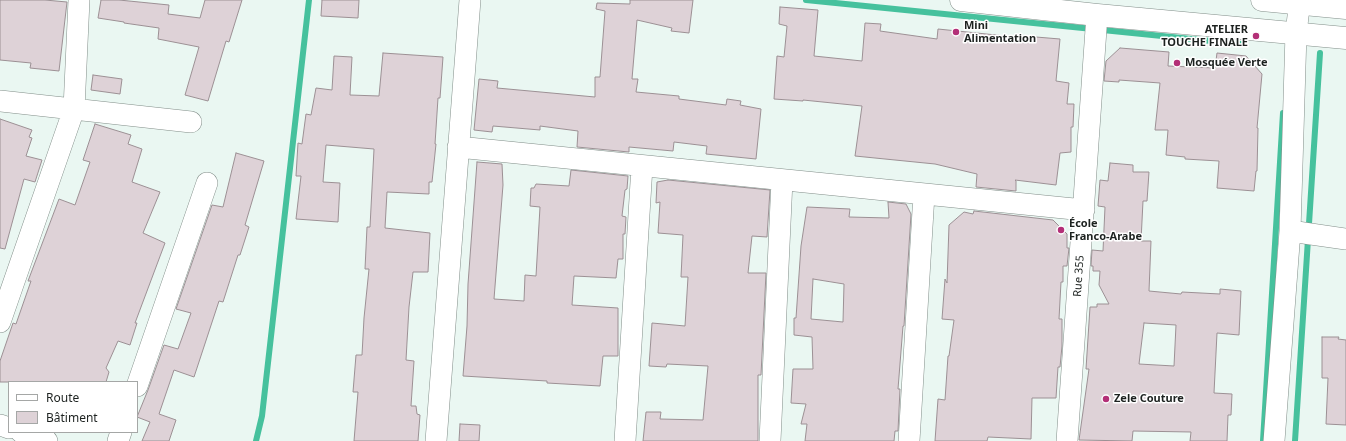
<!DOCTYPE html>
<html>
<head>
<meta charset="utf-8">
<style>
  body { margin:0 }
  #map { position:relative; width:1346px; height:441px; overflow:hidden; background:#eaf7f2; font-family:"Noto Sans",sans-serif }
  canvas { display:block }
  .legend { position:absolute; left:8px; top:381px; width:130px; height:52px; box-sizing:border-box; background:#fff; border:1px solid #a5a7a6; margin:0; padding:5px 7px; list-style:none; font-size:12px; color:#1d2220 }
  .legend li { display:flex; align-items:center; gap:8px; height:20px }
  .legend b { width:20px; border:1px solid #a5a7a6 }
</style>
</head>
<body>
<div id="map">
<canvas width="1346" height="441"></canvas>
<ul class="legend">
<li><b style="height:5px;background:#fff"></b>Route</li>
<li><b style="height:11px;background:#ded2d7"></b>Bâtiment</li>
</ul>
</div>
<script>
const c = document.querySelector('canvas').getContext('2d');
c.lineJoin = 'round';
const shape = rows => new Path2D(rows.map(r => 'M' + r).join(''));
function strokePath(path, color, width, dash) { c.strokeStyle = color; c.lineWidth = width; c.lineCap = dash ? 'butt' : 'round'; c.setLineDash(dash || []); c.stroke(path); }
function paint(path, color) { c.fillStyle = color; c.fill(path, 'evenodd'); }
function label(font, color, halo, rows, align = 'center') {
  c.font = font + ' "Noto Sans",sans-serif'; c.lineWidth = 3; c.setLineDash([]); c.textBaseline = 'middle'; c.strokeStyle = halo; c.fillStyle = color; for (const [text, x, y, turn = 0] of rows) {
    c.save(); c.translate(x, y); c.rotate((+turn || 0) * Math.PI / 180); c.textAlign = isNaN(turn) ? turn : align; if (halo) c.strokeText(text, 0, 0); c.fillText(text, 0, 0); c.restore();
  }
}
const stream = shape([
  [806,0,1241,44],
  [256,441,262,416,309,0],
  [1263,441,1283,113],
  [1295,441,1320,53]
]);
const building = shape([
  [0,0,45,0,67,2,59,71,30,68,31,63,0,60,0,0],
  [101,0,119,0,169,5,168,14,200,18,205,0,242,0,229,42,226,41,208,101,185,95,199,47,158,39,159,28,124,23,124,22,98,18,101,0],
  [322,0,359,0,358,18,321,16,322,0],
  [630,0,693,0,689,33,671,31,672,28,637,20,632,79,638,79,636,92,679,96,679,99,726,105,727,99,741,101,740,105,761,109,756,159,706,154,707,146,674,142,673,151,629,147,629,152,577,147,578,131,540,126,540,130,493,126,492,132,474,130,479,79,498,81,497,88,595,97,595,77,600,77,605,11,596,9,597,3,630,4,630,0],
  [780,7,818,10,814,56,862,61,865,23,881,24,880,31,937,39,938,29,1035,39,1036,37,1060,39,1056,81,1069,83,1067,104,1074,104,1073,127,1071,127,1071,152,1060,153,1056,185,1015,180,1016,181,1016,191,976,187,977,174,935,164,855,156,862,106,803,100,803,101,774,99,777,56,784,57,787,26,779,24,780,7],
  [1120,48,1169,52,1168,66,1215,68,1217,53,1246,56,1262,74,1257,128,1258,128,1257,171,1256,171,1254,191,1217,188,1219,161,1185,159,1185,157,1166,155,1168,130,1155,130,1160,83,1119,80,1119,82,1104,81,1106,61,1120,48],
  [383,53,443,57,440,98,438,98,435,144,436,144,432,182,429,182,429,194,387,192,385,228,430,233,428,272,413,272,409,307,406,360,414,361,411,406,416,406,417,414,420,415,418,441,354,441,358,392,353,392,356,355,362,355,364,318,369,269,365,269,367,227,370,227,374,149,326,145,323,182,340,183,338,222,296,219,301,176,296,176,298,143,302,144,306,114,311,115,316,88,332,90,334,56,352,57,350,95,379,96,383,53],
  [93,75,122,79,120,94,91,90,93,75],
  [0,119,32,130,29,137,32,138,26,156,42,160,35,182,24,179,5,249,0,248,0,119],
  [95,124,131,135,128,144,142,149,132,182,160,192,143,233,165,243,135,323,137,323,130,345,118,341,106,368,109,372,106,382,0,382,0,361,13,323,16,324,31,281,28,281,59,199,75,205,90,162,83,160,95,124],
  [236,153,264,161,245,225,249,227,240,255,238,255,223,302,219,301,194,377,174,370,159,414,176,420,169,441,142,441,150,422,137,417,148,390,164,345,178,349,191,313,176,309,212,205,223,207,236,153],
  [477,162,502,164,503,185,494,299,524,301,525,275,536,276,540,207,530,206,531,188,534,188,536,184,569,186,571,170,628,176,627,189,625,190,622,216,626,217,625,234,623,234,623,259,618,259,616,278,574,276,572,305,618,308,618,356,603,356,600,386,547,383,547,381,463,376,467,326,468,284,477,162],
  [1110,163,1133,165,1133,172,1149,172,1147,201,1143,201,1141,241,1151,241,1149,291,1181,294,1182,292,1220,294,1220,289,1241,291,1239,335,1217,333,1214,393,1232,394,1231,415,1228,415,1227,441,1190,441,1191,432,1133,431,1132,441,1079,440,1089,369,1086,369,1090,307,1097,307,1097,304,1109,304,1099,285,1100,271,1093,271,1093,266,1091,266,1092,250,1103,251,1105,207,1098,206,1100,180,1108,181,1110,163],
  [1144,323,1176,325,1174,366,1139,364,1144,323],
  [668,180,770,190,767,237,752,236,748,273,766,273,761,375,758,375,758,441,643,441,646,412,661,412,660,419,703,420,708,366,667,364,666,367,649,366,652,323,685,326,688,277,681,277,683,235,658,233,660,202,656,203,657,182,668,180],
  [888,202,906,204,911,214,904,326,903,326,898,389,900,389,898,431,895,431,894,441,805,441,807,424,801,424,806,404,791,403,793,369,813,369,812,337,794,335,794,318,796,318,801,246,807,207,850,209,849,217,889,218,888,202],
  [813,279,844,284,843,322,811,319,813,279],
  [974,211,1053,220,1067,234,1067,248,1069,248,1067,266,1063,266,1063,282,1061,282,1059,319,1062,319,1062,346,1060,367,1058,367,1056,398,1032,398,1031,439,988,437,987,441,935,441,938,399,945,400,948,356,949,356,954,320,942,319,945,279,947,283,949,225,964,212,973,214,974,211],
  [1322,337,1339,337,1338,339,1346,340,1346,425,1326,424,1328,378,1322,378,1322,337],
  [460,424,480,425,479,441,459,441,460,424]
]);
const minor = shape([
  [0,101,191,122],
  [458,147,1084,210],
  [1290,231,1346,239],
  [0,322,74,109,79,0],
  [137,386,207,183],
  [0,425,9,428],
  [21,432,47,441],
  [118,441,121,432],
  [436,441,470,0],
  [625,441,642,166],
  [770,441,782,180],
  [909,441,924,194],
  [1067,441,1097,15],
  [1274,441,1290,231,1296,33,1300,0]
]);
const major = shape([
  [961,0,1097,15,1346,38],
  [1262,0,1346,8]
]);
const markers = [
  [956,32,4,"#b32f77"],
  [1256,36,4,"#b32f77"],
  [1177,63,4,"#b32f77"],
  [1061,230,4,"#b32f77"],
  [1106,399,4,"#b32f77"]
];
const poiNames = [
  ["Mini",964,26],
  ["Alimentation",964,39],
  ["ATELIER",1248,30,"right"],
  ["TOUCHE FINALE",1248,43,"right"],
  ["Mosquée Verte",1185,63],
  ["École",1069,224],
  ["Franco-Arabe",1069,237],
  ["Zele Couture",1114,399]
];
const streetNames = [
  ["Rue 355",1079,276,-86]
];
strokePath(stream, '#46c19d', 6);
paint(building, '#ded2d7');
strokePath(building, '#9c9094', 1);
strokePath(minor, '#828e89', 22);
strokePath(major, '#828e89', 23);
strokePath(minor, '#fff', 21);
strokePath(major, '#fff', 22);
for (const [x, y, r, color] of markers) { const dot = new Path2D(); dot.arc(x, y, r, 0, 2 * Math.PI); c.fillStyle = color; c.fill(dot); strokePath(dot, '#fff', 1.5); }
label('bold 11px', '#1d2220', '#fff', poiNames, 'left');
label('11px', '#1d2220', '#fff', streetNames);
</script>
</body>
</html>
